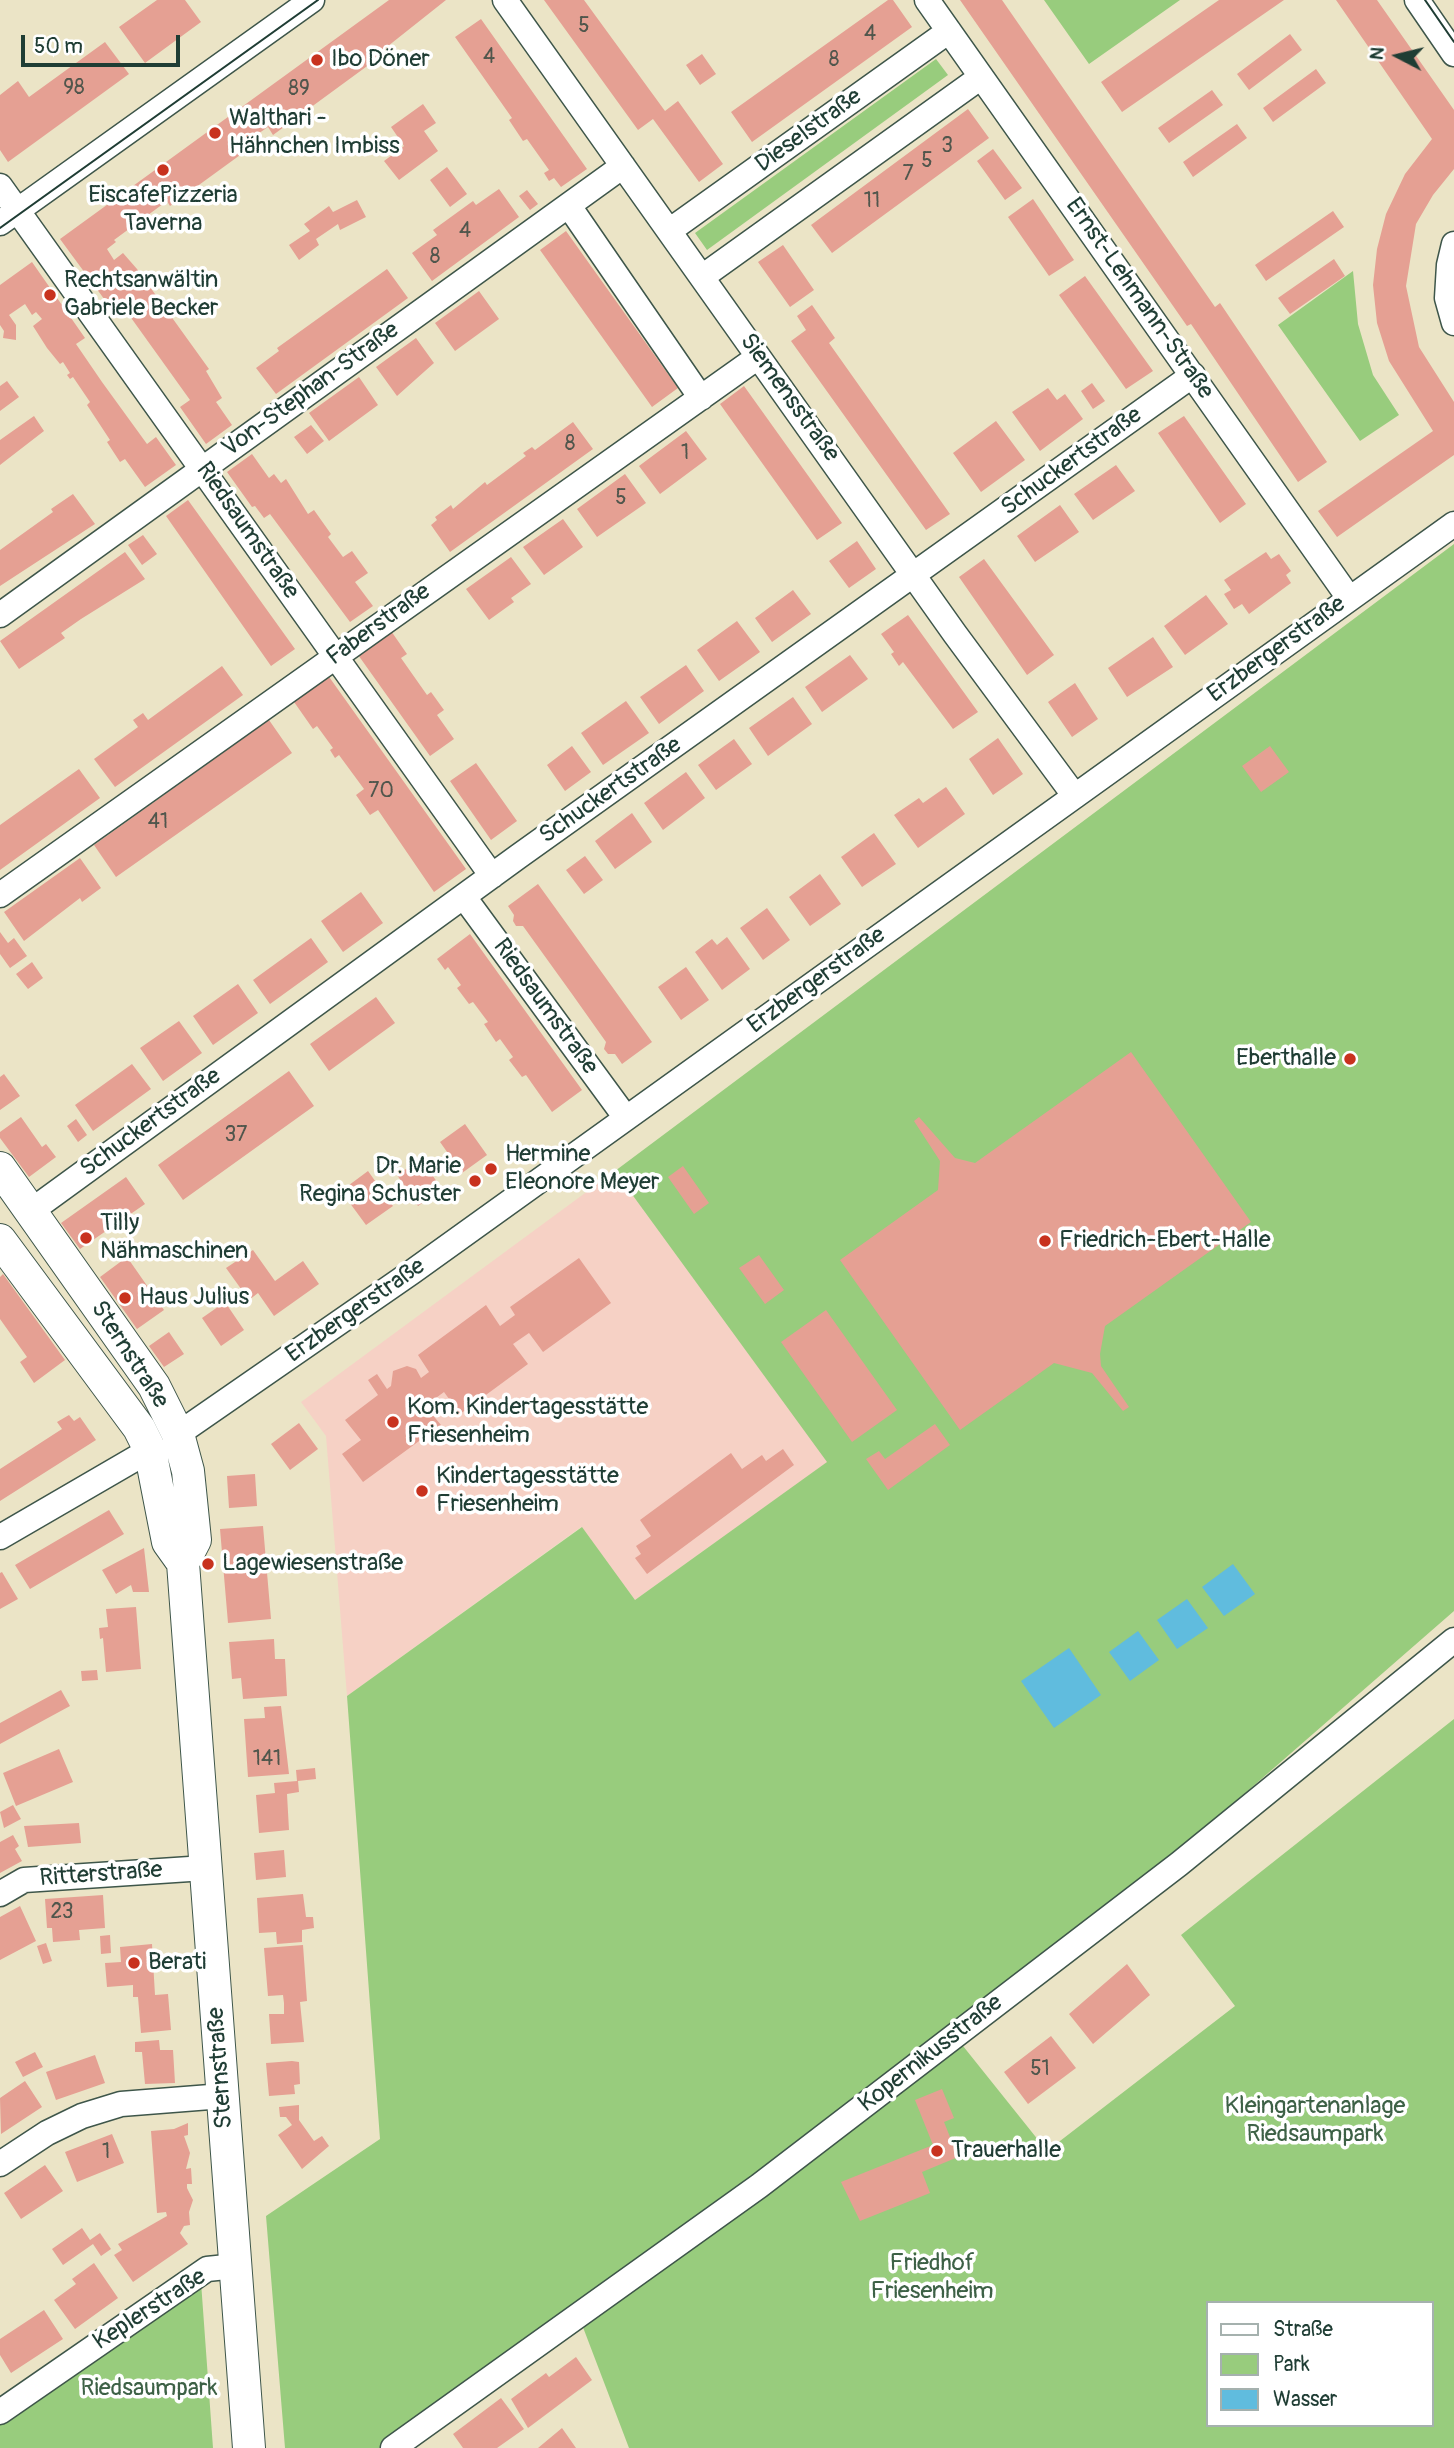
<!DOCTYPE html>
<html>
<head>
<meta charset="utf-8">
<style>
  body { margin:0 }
  #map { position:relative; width:1454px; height:2448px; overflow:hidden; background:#ebe4c6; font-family:Pangolin,sans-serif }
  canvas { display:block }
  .legend { position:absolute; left:1206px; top:2301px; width:228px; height:126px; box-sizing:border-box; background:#fff; border:2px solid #a5b1ae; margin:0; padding:9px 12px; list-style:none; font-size:21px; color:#1f3d34 }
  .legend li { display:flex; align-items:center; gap:14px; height:35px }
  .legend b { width:35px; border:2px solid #a5b1ae }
  .north { position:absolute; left:1363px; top:21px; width:70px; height:70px; -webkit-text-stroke:5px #fff; paint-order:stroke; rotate:277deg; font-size:19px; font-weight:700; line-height:28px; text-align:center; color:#1f3d34 }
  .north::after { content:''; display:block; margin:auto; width:24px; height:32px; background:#1f3d34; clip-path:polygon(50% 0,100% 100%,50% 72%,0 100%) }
  .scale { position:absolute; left:21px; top:35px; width:159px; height:32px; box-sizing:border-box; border:4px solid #1f3d34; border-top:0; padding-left:9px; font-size:21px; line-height:24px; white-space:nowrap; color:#1f3d34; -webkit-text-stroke:5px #fff; paint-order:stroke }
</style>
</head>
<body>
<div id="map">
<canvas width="1454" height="2448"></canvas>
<ul class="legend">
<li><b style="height:9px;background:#fff"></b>Straße</li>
<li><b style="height:19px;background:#98cc7d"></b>Park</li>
<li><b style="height:19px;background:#60bcde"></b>Wasser</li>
</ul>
<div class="north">N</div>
<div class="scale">50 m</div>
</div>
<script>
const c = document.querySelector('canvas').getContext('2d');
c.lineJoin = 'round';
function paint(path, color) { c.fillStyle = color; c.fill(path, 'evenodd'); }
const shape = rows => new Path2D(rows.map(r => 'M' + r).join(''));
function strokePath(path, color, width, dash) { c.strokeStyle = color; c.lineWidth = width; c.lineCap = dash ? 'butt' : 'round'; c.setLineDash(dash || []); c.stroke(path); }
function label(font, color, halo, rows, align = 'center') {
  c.font = font + ' Pangolin,sans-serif'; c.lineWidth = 7; c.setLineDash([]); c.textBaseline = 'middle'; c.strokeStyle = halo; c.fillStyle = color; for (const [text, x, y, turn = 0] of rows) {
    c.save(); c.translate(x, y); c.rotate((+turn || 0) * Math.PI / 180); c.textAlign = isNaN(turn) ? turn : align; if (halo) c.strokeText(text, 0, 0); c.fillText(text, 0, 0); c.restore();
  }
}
const built = shape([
  [615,1171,828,1462,635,1600,581,1527,347,1696,326,1436,301,1402]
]);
const green = shape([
  [1044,0,1180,0,1089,64],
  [936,59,948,75,707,250,695,233],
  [1353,271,1358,324,1373,375,1399,415,1360,441,1278,325],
  [1454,544,1454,1611,1142,1883,756,2180,382,2448,285,2448,266,2216,380,2139,347,1696,582,1527,635,1600,827,1462,615,1171],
  [1454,1719,1454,2448,629,2448,581,2322,959,2041,1047,2151,1235,2006,1181,1935],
  [1207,2303,1431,2303,1431,2425,1207,2425],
  [201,2282,213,2448,0,2448,0,2421]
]);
const water = shape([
  [1233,1564,1255,1594,1224,1616,1202,1587],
  [1187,1599,1208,1628,1177,1649,1157,1620],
  [1138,1631,1159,1660,1130,1681,1109,1652],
  [1069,1648,1101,1695,1054,1728,1021,1681]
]);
const building = shape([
  [157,0,185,0,201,22,145,63,119,27],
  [389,0,446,0,383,50,385,53,273,135,268,127,243,144,247,150,170,206,167,201,114,240,116,242,107,249,114,260,123,253,137,269,209,369,206,371,222,398,216,402,232,425,206,444,180,407,190,400,119,301,110,307,60,239],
  [544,0,584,0,665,111,678,101,723,164,699,182,653,119,638,130],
  [888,0,893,0,912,27,752,142,731,112],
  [960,0,1002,0,1215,307,1220,303,1327,462,1298,482,1191,324,1187,326],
  [1219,0,1284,0,1122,112,1101,82],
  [1336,0,1377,0,1454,110,1454,169,1433,195,1416,224,1406,286,1419,347,1454,402,1454,455,1337,537,1318,511,1433,431,1389,361,1377,323,1373,285,1377,249,1386,214,1405,174,1432,139],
  [481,19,587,169,561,187,554,178,549,181,544,173,549,170,527,139,523,141,509,120,512,118,455,37],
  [1290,34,1302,50,1249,90,1237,74],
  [105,42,129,74,8,162,0,150,0,95,18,81,29,97],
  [702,54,716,74,700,85,686,65],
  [1316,69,1326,83,1273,122,1263,108],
  [1212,90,1223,105,1169,143,1158,128],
  [423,104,436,123,424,131,438,151,399,180,384,161,404,146,391,127],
  [968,109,989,138,832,253,811,225],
  [1237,124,1247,138,1193,177,1183,162],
  [993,149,1022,188,1005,200,977,161],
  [447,167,467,194,450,207,430,180],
  [499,189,519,217,432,281,412,253,437,235,433,230,473,201,476,205],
  [527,190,538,204,530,210,519,196],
  [1033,199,1074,260,1049,276,1008,217],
  [357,200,366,217,340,230,338,224,316,239,319,245,299,260,289,245,310,231,304,224,329,206,333,212],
  [1333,211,1344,227,1266,281,1255,265],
  [566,231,678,388,652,407,540,250],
  [783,245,814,290,790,307,758,262],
  [1334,259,1345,276,1290,314,1278,298],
  [32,262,85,338,76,344,102,382,147,444,156,437,176,465,145,487,125,459,120,462,107,442,110,440,87,405,90,402,73,377,70,379,67,375,70,373,63,362,60,364,47,348,33,326,42,319,36,312,32,315,25,304,9,315,16,325,16,340,3,338,4,331,0,325,0,285],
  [387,269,408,298,276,394,256,368,279,351,277,348],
  [1085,276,1153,371,1126,389,1059,295],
  [479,291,499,319,455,351,435,323],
  [812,305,835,338,829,343,950,514,926,530,791,341,806,330,797,316],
  [416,338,434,363,397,396,376,367],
  [359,377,378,405,329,441,309,413],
  [7,381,19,397,0,411,0,386],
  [1092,383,1105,401,1093,409,1081,391],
  [744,386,842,523,817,540,720,404],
  [1048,388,1057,400,1065,394,1083,419,1040,451,1012,412],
  [34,416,44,431,0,465,0,440],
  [1184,416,1246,504,1220,523,1158,433],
  [996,421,1025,460,981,492,953,453],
  [573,422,593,449,450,552,431,525,437,520,435,517,451,505,453,509,485,482,487,485,526,456,523,453,532,447,535,450],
  [311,425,324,441,307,454,294,437],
  [686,431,707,459,660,494,639,466],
  [252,454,269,478,274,474,281,483,286,479,308,514,314,510,331,534,328,537,343,557,352,551,368,573,355,582,373,606,350,622,270,514,264,518,255,506,252,507,227,472],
  [1116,465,1135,491,1093,520,1074,494],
  [625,474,646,503,597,537,577,509],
  [73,494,95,524,0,586,0,550,53,512,51,509],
  [188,500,295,649,271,666,166,516],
  [1060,505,1079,532,1035,562,1017,536],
  [563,519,583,547,544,575,523,547],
  [143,535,157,554,142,565,128,545],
  [857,541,876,569,849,588,829,561],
  [125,552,145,579,81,619,61,633,65,638,19,669,0,641],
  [1266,552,1271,559,1279,554,1291,571,1286,575,1291,583,1249,614,1242,604,1234,609,1224,594,1231,590,1224,580],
  [511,557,531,584,511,598,514,602,489,620,466,589],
  [984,559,1054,655,1027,675,959,577],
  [793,590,811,614,772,642,755,618],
  [1206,595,1228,624,1185,655,1164,626],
  [908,615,978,712,953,729,903,662,899,666,891,654,894,652,881,634],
  [737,621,760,652,719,681,697,650],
  [389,628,407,654,401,658,427,695,431,692,444,710,437,715,454,739,430,756,356,652],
  [1153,637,1173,667,1127,697,1108,668],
  [850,655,868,679,822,712,805,687],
  [686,665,704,691,659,724,640,697],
  [222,666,243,695,115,787,94,759,138,727,133,720,143,713,148,720],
  [327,674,466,869,434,892,378,810,370,815,356,795,364,789,339,755,335,758,330,750,333,748,317,726,313,729,292,699],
  [1075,683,1098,719,1072,737,1048,702],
  [793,697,812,724,768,756,749,728],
  [626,701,649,733,603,765,581,733],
  [269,720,292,753,116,877,94,845],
  [998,738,1023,774,993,795,969,759],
  [734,739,752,764,716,790,698,765],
  [572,746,591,772,565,791,547,765],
  [1270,746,1289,772,1261,792,1242,766],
  [476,763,517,821,491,840,450,781],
  [79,769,100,798,0,870,0,825],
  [686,772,705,798,663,830,644,803],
  [946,787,965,814,918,848,894,815,919,798,923,803],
  [632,813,652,842,615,869,595,841],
  [874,833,896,864,862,887,841,857],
  [585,856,603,880,584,894,566,870],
  [80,858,101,888,82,902,80,898,24,941,4,912],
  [820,874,841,904,810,926,789,897],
  [538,884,652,1042,622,1064,615,1054,608,1054,604,1049,606,1042,572,994,523,926,516,926,513,921,514,915,508,906],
  [361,892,383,923,343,952,321,921],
  [767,908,790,940,763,960,740,928],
  [0,932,8,943,14,938,27,956,10,968,0,954],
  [470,934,582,1090,552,1112,526,1075,522,1077,509,1060,513,1057,500,1039,496,1042,484,1024,488,1022,473,1002,469,1004,457,988,461,985,448,967,445,970,437,959],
  [727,937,750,969,722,990,695,952,712,939,717,945],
  [311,938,328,962,270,1004,253,980],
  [32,962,43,978,28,989,16,974],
  [686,967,709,1000,681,1020,658,987],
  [238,984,258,1013,213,1045,193,1016],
  [376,997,395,1023,329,1071,310,1044],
  [179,1021,202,1053,163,1081,140,1048],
  [1131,1052,1251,1222,1105,1326,1100,1354,1101,1366,1129,1407,1123,1411,1092,1373,1054,1363,960,1430,840,1260,938,1190,940,1161,914,1121,919,1117,955,1158,975,1163],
  [132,1064,151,1089,93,1131,75,1105],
  [289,1071,314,1106,183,1200,158,1165],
  [4,1074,20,1096,0,1110,0,1077],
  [21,1117,42,1147,46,1144,56,1157,29,1177,0,1138,0,1132],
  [76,1119,87,1135,78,1142,67,1126],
  [465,1124,487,1155,462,1173,440,1142],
  [421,1159,442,1189,418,1206,397,1175],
  [683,1166,709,1203,694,1214,668,1177],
  [368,1171,393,1206,366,1225,341,1191],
  [126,1177,145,1204,80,1249,61,1223],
  [253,1250,275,1281,303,1261,319,1284,274,1316,258,1293,249,1300,226,1268],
  [759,1255,784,1290,765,1304,739,1268],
  [127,1257,164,1310,137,1329,100,1277],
  [579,1258,611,1303,543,1352,529,1333,513,1344,528,1364,460,1414,444,1392,425,1406,441,1425,363,1482,342,1454,361,1440,345,1420,378,1395,368,1380,377,1374,387,1389,391,1386,393,1371,407,1366,416,1369,421,1378,429,1372,418,1355,486,1305,500,1326,515,1315,510,1307],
  [3,1274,65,1360,34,1383,20,1362,27,1357,0,1319,0,1277],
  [225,1302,244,1330,221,1346,202,1318],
  [826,1310,897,1410,852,1442,781,1342],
  [169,1332,184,1354,164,1367,149,1346],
  [69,1415,74,1421,80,1417,96,1440,0,1501,0,1469,62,1429,57,1422],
  [299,1423,318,1449,290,1470,271,1444],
  [935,1424,950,1445,888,1490,866,1459,879,1451,885,1459],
  [783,1449,794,1465,647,1574,635,1558,641,1554,636,1546,651,1536,640,1520,731,1453,742,1469,762,1455,766,1461],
  [255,1474,257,1506,229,1508,227,1476],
  [109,1510,124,1534,30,1589,15,1565],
  [263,1526,271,1619,228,1623,220,1529],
  [144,1548,149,1592,133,1592,131,1585,116,1594,102,1570],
  [2,1572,18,1599,0,1609,0,1573],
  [136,1607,141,1669,106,1672,103,1638,100,1639,99,1628,108,1627,106,1609],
  [274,1639,275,1659,285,1659,287,1696,243,1699,241,1678,232,1679,229,1642],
  [97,1670,98,1680,82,1681,81,1671],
  [61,1690,70,1706,0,1744,0,1723],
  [281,1706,289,1774,248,1777,244,1719,265,1718,264,1707],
  [59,1749,73,1782,16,1806,3,1773],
  [315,1768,316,1779,298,1781,299,1792,287,1794,289,1830,259,1833,256,1795,275,1793,274,1783,297,1781,296,1770],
  [13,1805,21,1819,4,1828,0,1812],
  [79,1823,81,1843,28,1847,24,1826],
  [13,1835,19,1846,15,1849,22,1861,0,1873,0,1842],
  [284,1850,286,1877,256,1880,254,1853],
  [303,1894,306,1917,313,1917,314,1928,302,1930,302,1942,277,1944,276,1932,259,1933,257,1898],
  [103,1895,105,1928,79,1930,80,1940,53,1942,52,1928,47,1928,45,1899],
  [20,1906,36,1941,0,1960,0,1917],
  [110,1935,111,1953,101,1954,100,1936],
  [46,1943,52,1961,43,1964,37,1946],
  [152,1944,155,1995,168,1994,171,2030,141,2033,138,1997,133,1997,133,1985,107,1987,105,1963,121,1962,120,1947],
  [303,1945,307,2001,300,2002,304,2042,271,2044,269,2014,284,2014,284,2003,283,1995,268,1996,264,1948],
  [1127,1964,1150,1995,1093,2044,1069,2014],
  [1051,2036,1076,2068,1028,2104,1004,2072],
  [159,2040,160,2050,173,2050,175,2083,145,2084,142,2052,135,2052,135,2042],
  [35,2052,43,2067,23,2077,15,2062],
  [95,2055,105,2083,56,2100,46,2072],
  [292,2061,299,2062,300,2084,294,2085,295,2094,269,2096,266,2063],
  [25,2081,42,2107,1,2134,0,2098],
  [942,2089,954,2118,944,2122,958,2157,922,2172,930,2193,860,2221,841,2182,933,2145,915,2100],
  [299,2105,299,2120,314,2141,322,2136,329,2146,302,2169,278,2135,292,2125,286,2117,280,2117,279,2107],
  [188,2123,188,2135,184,2136,190,2153,186,2169,191,2168,192,2184,187,2184,187,2188,193,2200,189,2212,190,2225,184,2226,180,2233,188,2244,133,2282,114,2255,122,2250,118,2244,167,2216,166,2212,157,2213,151,2131,174,2129],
  [112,2134,124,2163,77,2182,65,2152],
  [45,2165,63,2191,21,2219,4,2193],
  [82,2228,90,2240,100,2233,111,2249,101,2256,93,2244,63,2265,52,2249],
  [94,2263,118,2298,75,2329,54,2300,76,2284,72,2279],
  [44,2310,63,2339,11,2373,0,2355,0,2339],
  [576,2357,592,2380,528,2428,511,2399,546,2373,549,2377],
  [501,2398,524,2429,497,2448,463,2448,453,2434],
  [562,2428,576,2448,538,2448]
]);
const minor = shape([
  [505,0,955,634,1074,795],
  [927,0,1349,598],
  [1417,0,1454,54],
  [0,186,492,876],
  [569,206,701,398],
  [0,223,312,0],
  [669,231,949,31],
  [1454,244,1449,265,1447,298,1454,323],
  [702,277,981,77],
  [0,615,623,166],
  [0,895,758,357],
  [464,897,626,1118],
  [31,1211,519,856,1193,375],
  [178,1434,412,1272,1454,524],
  [0,1537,150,1450],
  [0,1894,24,1880,205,1868],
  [0,2164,47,2133,82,2116,121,2104,223,2096],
  [0,2412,207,2269,236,2266],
  [393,2448,759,2186,1179,1864,1454,1640]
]);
const major = shape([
  [0,1168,154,1386,178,1434,188,1471,195,1540,183,1563,249,2448],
  [0,1240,139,1428,150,1450,168,1542,183,1563]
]);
const tram = shape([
  [1425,0,1454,42],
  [0,228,318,0]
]);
const markers = [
  [317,60,7,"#c8321e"],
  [215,133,7,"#c8321e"],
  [163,170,7,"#c8321e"],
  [50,295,7,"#c8321e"],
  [1350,1059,7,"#c8321e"],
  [491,1169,7,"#c8321e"],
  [475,1181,7,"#c8321e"],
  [86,1238,7,"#c8321e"],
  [1045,1241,7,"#c8321e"],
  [125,1298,7,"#c8321e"],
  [393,1422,7,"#c8321e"],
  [422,1491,7,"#c8321e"],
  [208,1564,7,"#c8321e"],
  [134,1963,7,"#c8321e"],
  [937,2151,7,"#c8321e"]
];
const numberNames = [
  ["5",584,27],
  ["4",870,35],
  ["4",489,58],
  ["8",834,61],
  ["98",74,89],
  ["89",299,90],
  ["3",947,147],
  ["5",927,162],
  ["7",908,175],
  ["11",872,202],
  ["4",465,232],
  ["8",435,258],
  ["8",570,445],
  ["1",685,454],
  ["5",621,499],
  ["70",381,792],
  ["41",158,823],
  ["37",236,1136],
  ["141",267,1760],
  ["23",62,1913],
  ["51",1040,2070],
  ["1",106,2153]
];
const poiNames = [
  ["Ibo Döner",331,60],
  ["Walthari -",229,119],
  ["Hähnchen Imbiss",229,147],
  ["EiscafePizzeria",163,196,"center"],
  ["Taverna",163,224,"center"],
  ["Rechtsanwältin",64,281],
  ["Gabriele Becker",64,309],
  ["Eberthalle",1336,1059,"right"],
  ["Hermine",505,1155],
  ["Eleonore Meyer",505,1183],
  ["Dr. Marie",461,1167,"right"],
  ["Regina Schuster",461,1195,"right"],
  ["Tilly",100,1224],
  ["Nähmaschinen",100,1252],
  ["Friedrich-Ebert-Halle",1059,1241],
  ["Haus Julius",139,1298],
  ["Kom. Kindertagesstätte",407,1408],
  ["Friesenheim",407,1436],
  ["Kindertagesstätte",436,1477],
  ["Friesenheim",436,1505],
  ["Lagewiesenstraße",222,1564],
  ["Berati",148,1963],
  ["Trauerhalle",951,2151]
];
const streetNames = [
  ["Dieselstraße",809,131,-36],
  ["Ernst-Lehmann-Straße",1139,299,55],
  ["Von-Stephan-Straße",311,390,-36],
  ["Siemensstraße",789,398,54],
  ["Schuckertstraße",1072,462,-36],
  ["Riedsaumstraße",247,531,55],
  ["Faberstraße",379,625,-36],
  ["Erzbergerstraße",1277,650,-36],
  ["Schuckertstraße",611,791,-35],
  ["Erzbergerstraße",817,981,-36],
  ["Riedsaumstraße",545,1007,54],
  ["Schuckertstraße",151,1123,-36],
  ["Erzbergerstraße",356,1311,-35],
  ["Sternstraße",129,1355,57],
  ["Ritterstraße",101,1875,-4],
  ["Kopernikusstraße",931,2054,-38],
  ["Sternstraße",221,2068,-94],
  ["Keplerstraße",150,2310,-33]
];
const parkNames = [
  ["Kleingartenanlage",1315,2107],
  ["Riedsaumpark",1315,2135],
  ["Friedhof",932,2264],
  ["Friesenheim",932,2292],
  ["Riedsaumpark",149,2389]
];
paint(built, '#f6d1c5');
paint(green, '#98cc7d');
paint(water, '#60bcde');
paint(building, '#e5a093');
strokePath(minor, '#3e564a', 27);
strokePath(major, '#3e564a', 34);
strokePath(minor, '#fff', 24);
strokePath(major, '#fff', 32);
strokePath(tram, '#1f3d34', 2);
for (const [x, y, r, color] of markers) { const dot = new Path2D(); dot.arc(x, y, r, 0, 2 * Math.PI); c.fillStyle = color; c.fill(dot); strokePath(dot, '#fff', 2.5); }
label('21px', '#50564c', null, numberNames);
label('24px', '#1f3d34', '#fff', poiNames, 'left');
label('24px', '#1f3d34', '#fff', streetNames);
label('24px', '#3d6146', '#fff', parkNames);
</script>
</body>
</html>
